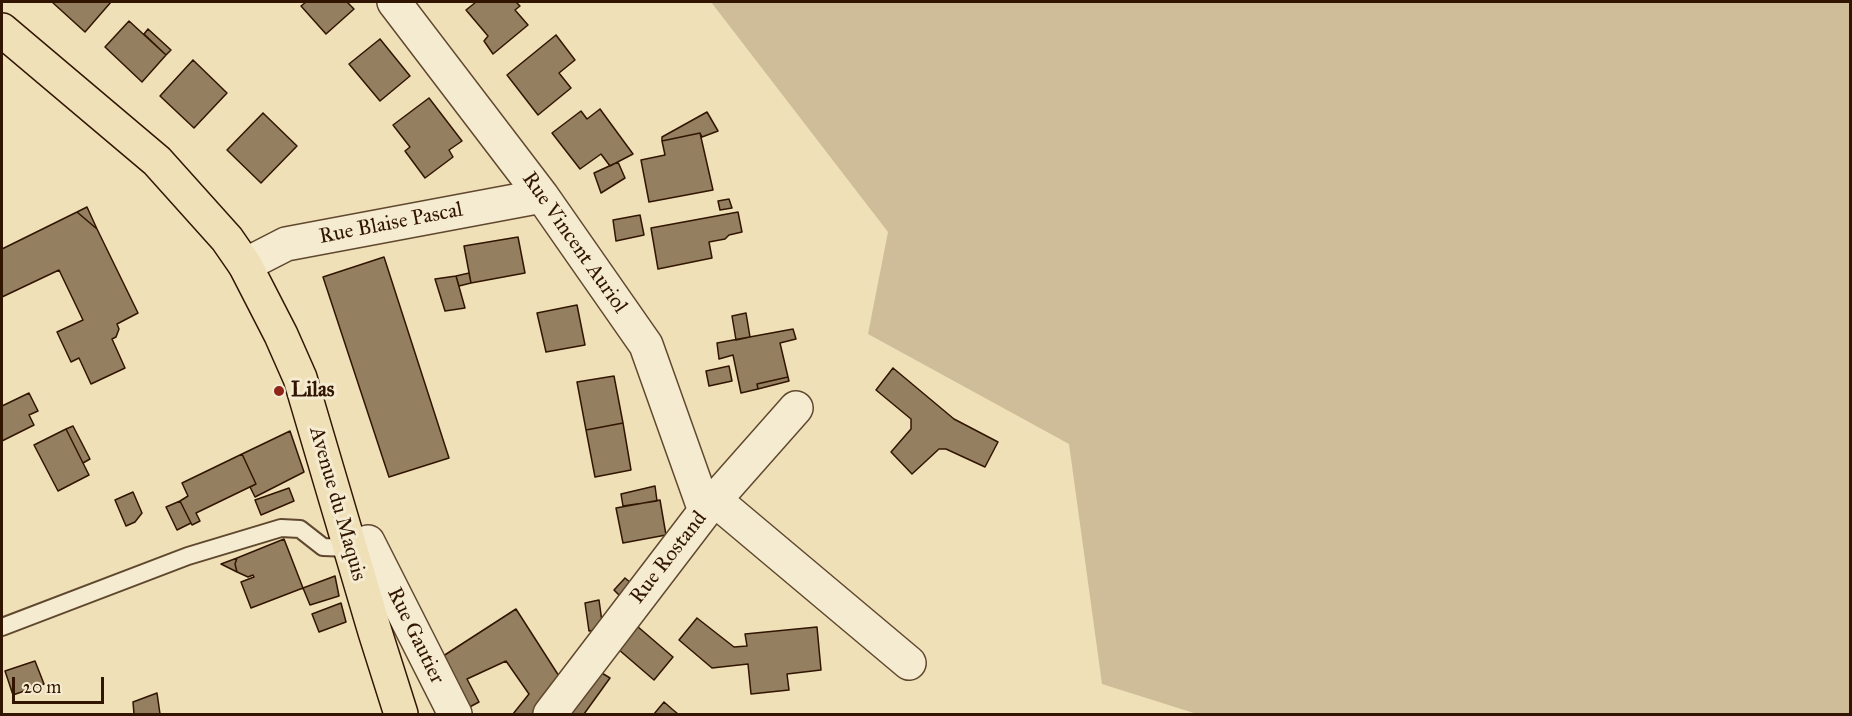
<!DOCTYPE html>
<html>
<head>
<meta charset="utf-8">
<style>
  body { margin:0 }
  #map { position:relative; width:1852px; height:716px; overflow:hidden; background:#efe0b8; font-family:"IM FELL Great Primer",serif }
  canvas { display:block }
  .frame { position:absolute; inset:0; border:3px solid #311500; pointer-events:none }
  .scale { position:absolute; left:12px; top:677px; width:92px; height:27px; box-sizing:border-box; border:3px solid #311500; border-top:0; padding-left:8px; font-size:18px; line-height:21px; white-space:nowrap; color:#311500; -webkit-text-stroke:4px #f5ebd1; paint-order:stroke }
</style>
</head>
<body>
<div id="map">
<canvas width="1852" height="716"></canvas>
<div class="frame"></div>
<div class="scale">20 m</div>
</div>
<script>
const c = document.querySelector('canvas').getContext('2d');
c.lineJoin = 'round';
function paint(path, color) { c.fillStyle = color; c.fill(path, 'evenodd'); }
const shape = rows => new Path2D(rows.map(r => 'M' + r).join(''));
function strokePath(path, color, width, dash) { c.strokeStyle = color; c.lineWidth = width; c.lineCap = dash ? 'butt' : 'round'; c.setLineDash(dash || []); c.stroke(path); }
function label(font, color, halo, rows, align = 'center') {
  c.font = font + ' "IM FELL Great Primer",serif'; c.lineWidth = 6; c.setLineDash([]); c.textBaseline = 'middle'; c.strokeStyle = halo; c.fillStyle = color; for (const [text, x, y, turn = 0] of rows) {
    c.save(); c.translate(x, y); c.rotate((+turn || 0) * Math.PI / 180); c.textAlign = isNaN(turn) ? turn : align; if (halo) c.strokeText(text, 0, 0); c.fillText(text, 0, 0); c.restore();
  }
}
const green = shape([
  [711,2,1850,2,1850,714,1197,714,1102,684,1069,444,868,334,888,232]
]);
const building = shape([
  [52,2,111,2,85,32,52,2],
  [306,2,347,2,354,9,326,34,301,6,306,2],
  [476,2,516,2,520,6,515,10,528,25,493,54,484,41,488,36,466,10,476,2],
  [129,21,166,55,142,82,105,47,129,21],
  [148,29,171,50,166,55,144,34,148,29],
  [556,35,575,60,559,73,571,88,538,115,507,75,556,35],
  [380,39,410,76,380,101,349,64,380,39],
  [193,60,227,93,194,128,160,96,193,60],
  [429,98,462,141,449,150,453,157,425,178,405,151,410,147,393,125,429,98],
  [600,109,633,154,610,166,601,154,580,169,552,133,581,111,587,119,600,109],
  [707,112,718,131,702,137,700,133,662,141,662,137,707,112],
  [263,113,297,146,261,183,227,150,263,113],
  [700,133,713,190,649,202,641,160,665,155,662,141,700,133],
  [618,162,625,178,601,193,594,173,618,162],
  [729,199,732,208,720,210,718,201,729,199],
  [87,207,97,229,77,212,87,207],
  [77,212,97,229,138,313,117,324,119,329,116,337,112,339,125,368,91,384,79,358,71,362,57,332,83,320,59,270,2,297,2,249,77,212],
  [738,212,742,232,729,235,725,239,709,242,712,258,658,269,651,228,738,212],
  [640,215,644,235,616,241,613,220,640,215],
  [518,237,525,273,471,283,464,246,518,237],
  [384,257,449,458,389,477,323,277,384,257],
  [469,273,471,283,459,286,456,276,469,273],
  [456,276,465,308,445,311,435,279,456,276],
  [577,305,585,345,546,352,537,313,577,305],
  [746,313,750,337,736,340,732,316,746,313],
  [793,329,796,339,780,343,788,377,757,384,758,389,741,393,733,355,719,359,717,343,793,329],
  [729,366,732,381,709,386,706,371,729,366],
  [893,368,954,419,998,442,985,467,946,449,939,449,912,474,891,452,911,429,911,419,876,390,893,368],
  [614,376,623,423,586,430,577,382,614,376],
  [788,377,789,381,758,389,757,384,788,377],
  [29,393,38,411,29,415,34,425,2,441,2,406,29,393],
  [623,423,631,470,595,477,586,430,623,423],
  [73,426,90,459,83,463,66,429,73,426],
  [66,429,89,475,58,491,34,445,66,429],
  [290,431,304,472,255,497,250,487,256,484,242,454,290,431],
  [242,454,256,484,196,513,200,521,192,525,180,501,188,496,182,483,242,454],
  [655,486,657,501,623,506,621,494,655,486],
  [289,488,294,501,261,515,255,500,289,488],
  [133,492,142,513,135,522,126,526,115,500,133,492],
  [660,500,666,535,623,543,616,508,660,500],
  [180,501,191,523,177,530,166,507,180,501],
  [284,539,303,588,251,608,241,582,254,577,253,575,248,577,237,572,235,564,237,558,284,539],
  [237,558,235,564,237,572,221,564,237,558],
  [335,576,339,596,310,605,303,588,335,576],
  [625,578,637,588,625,601,614,590,625,578],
  [599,600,603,629,589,631,585,603,599,600],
  [341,603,346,622,319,632,312,614,341,603],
  [516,609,566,687,545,714,513,714,529,694,506,661,467,679,479,702,464,710,437,660,516,609],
  [697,618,734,647,747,646,745,634,817,627,821,670,787,674,789,690,751,694,748,664,712,668,679,640,697,618],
  [630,620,673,657,654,680,611,643,630,620],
  [35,661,44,684,13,695,5,671,35,661],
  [592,667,610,678,584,714,559,714,592,667],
  [157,693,160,714,134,714,133,702,157,693],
  [664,702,672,709,678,714,654,714,664,702]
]);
const service = shape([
  [2,627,188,556,281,528,300,529,323,547,350,548]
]);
const minor = shape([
  [394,2,542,196,646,345,705,511],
  [245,265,286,244,542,196],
  [715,500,909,663],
  [350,548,368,542,455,714],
  [550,714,705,511,796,408]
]);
const primary = shape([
  [2,30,157,161,227,239,245,265,281,335,300,378,375,632,401,714]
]);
const markers = [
  [279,391,6,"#8f2418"]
];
const streetNames = [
  ["Rue Blaise Pascal",391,224,-11],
  ["Rue Vincent Auriol",574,243,55],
  ["Avenue du Maquis",337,504,74],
  ["Rue Rostand",669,558,-52],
  ["Rue Gautier",415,636,64]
];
const poiNames = [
  ["Lilas",291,391]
];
paint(green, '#cfbd99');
paint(building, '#947f60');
strokePath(building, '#311500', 1.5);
strokePath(service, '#60482e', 20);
strokePath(minor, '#60482e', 36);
strokePath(primary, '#311500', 36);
strokePath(service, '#f5ebd1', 16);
strokePath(minor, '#f5ebd1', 33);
strokePath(primary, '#efe0b8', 33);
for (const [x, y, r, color] of markers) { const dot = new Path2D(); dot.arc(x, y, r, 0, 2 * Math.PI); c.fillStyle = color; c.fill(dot); strokePath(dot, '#f5ebd1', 2); }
label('21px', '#311500', '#f5ebd1', streetNames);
label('bold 21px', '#311500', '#f5ebd1', poiNames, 'left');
</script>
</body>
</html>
